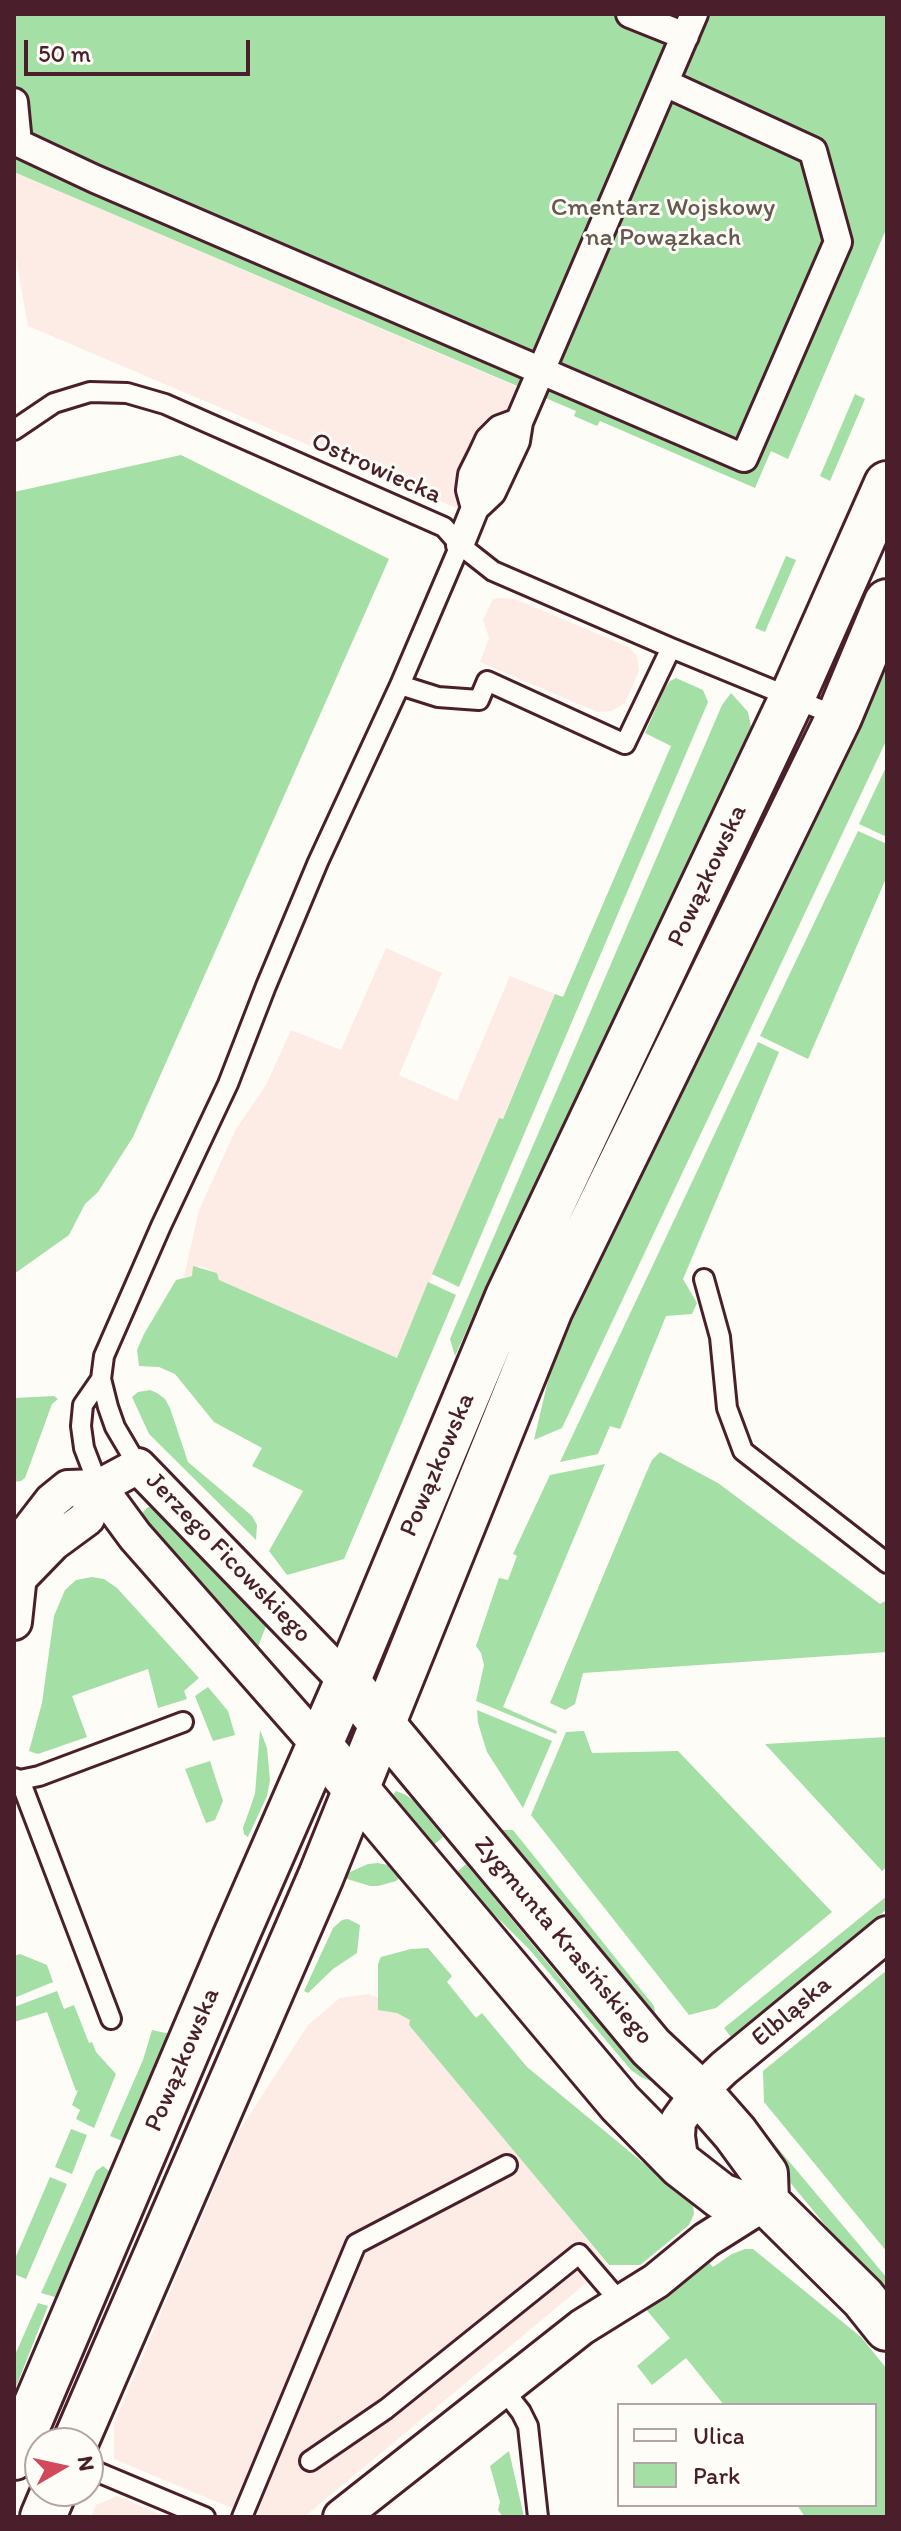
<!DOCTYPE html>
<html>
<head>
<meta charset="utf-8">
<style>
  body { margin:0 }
  #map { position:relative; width:901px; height:2531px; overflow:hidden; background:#fdfcf7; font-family:Itim,sans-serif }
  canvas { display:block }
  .frame { position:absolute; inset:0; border:16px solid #4a1f2b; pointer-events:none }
  .legend { position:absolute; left:617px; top:2403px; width:260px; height:104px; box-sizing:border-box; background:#fdfcf7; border:2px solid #b5a4a5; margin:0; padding:10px 14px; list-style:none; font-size:24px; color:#4a1f2b }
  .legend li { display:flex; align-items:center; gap:16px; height:40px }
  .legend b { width:40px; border:2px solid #b5a4a5 }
  .north { position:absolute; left:24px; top:2427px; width:80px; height:80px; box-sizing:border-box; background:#fdfcf7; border:2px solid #b5a4a5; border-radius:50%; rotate:81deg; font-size:22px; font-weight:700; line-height:32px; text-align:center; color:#4a1f2b }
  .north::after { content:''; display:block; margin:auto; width:28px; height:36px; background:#d1495b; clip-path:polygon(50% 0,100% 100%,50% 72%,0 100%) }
  .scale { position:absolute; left:24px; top:40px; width:226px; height:36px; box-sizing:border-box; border:4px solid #4a1f2b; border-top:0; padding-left:10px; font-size:24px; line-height:28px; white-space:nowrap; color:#4a1f2b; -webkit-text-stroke:6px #fdfcf7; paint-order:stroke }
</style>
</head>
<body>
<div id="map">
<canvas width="901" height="2531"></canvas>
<div class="frame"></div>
<ul class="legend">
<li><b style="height:10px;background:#fdfcf7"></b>Ulica</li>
<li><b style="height:22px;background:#a4dfa5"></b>Park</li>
</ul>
<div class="north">N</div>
<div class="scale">50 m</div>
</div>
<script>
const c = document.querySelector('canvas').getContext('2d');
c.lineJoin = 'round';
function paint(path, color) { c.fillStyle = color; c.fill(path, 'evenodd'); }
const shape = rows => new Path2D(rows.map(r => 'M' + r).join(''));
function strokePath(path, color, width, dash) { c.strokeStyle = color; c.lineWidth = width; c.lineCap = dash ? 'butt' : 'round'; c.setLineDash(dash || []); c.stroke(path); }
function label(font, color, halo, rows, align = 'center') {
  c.font = font + ' Itim,sans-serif'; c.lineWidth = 6; c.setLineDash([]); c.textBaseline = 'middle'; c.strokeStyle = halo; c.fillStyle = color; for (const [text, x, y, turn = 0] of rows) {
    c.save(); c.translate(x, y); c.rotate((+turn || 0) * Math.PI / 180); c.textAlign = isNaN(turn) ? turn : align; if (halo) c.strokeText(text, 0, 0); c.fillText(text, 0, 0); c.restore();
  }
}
const built = shape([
  [14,172,520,388,509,414,459,509,28,326,14,248],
  [499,598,515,599,629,647,637,656,639,671,625,703,612,711,597,712,480,662,489,638,483,620,493,599],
  [386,948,442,973,399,1075,457,1101,510,976,555,994,502,1120,498,1119,398,1359,219,1280,217,1273,206,1268,199,1266,192,1276,184,1277,199,1210,236,1129,266,1085,291,1030,341,1050],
  [369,1994,412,2013,514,2150,608,2265,304,2517,253,2517,114,2459,114,2424,239,2131,308,2025,340,1998],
  [117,2496,166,2517,91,2517,96,2505]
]);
const green = shape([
  [14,14,887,14,887,227,788,459,771,451,755,488,600,421,597,426,574,416,576,411,14,172],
  [855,394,865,399,830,481,820,476],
  [181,455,389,559,133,1137,98,1192,85,1204,69,1235,14,1274,14,492],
  [786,556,796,560,765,632,755,628],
  [887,652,887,739,562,1428,534,1440,553,1359,566,1325],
  [676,678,703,690,708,702,459,1287,432,1274,499,1118,503,1119,555,994,563,997,671,746,645,733,664,690,670,681],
  [731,693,748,712,752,732,750,743,488,1282,455,1356,450,1339,722,705],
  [887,765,887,837,859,824],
  [858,831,887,844,887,876,808,1059,760,1036],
  [758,1042,779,1052,683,1279,697,1303,692,1314,666,1316,620,1429,610,1426,598,1454,560,1462],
  [193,1266,217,1273,219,1280,397,1358,428,1282,456,1295,344,1559,287,1575,269,1551,303,1491,252,1466,262,1448,214,1422,175,1374,159,1367,139,1366,137,1350,144,1334,176,1280,192,1276],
  [150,1390,157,1393,165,1399,170,1408,188,1462,252,1516,257,1525,256,1540,149,1434,132,1397,138,1392],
  [54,1396,58,1399,52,1404,25,1478,21,1481,14,1482,14,1398],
  [660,1452,718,1483,880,1604,887,1600,887,1652,583,1673,575,1704,565,1710,550,1703,644,1478,652,1460],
  [605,1464,503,1707,557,1731,556,1734,476,1701,484,1665,481,1653,476,1646,499,1578,508,1580,517,1556,513,1554,550,1475],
  [148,1507,156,1508,269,1618,258,1647,144,1520,143,1512],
  [92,1577,104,1579,117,1588,199,1678,184,1691,187,1699,158,1708,148,1669,72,1696,87,1737,38,1754,29,1751,42,1703,54,1616,65,1590,76,1580],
  [208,1687,228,1711,235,1735,213,1741,195,1696],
  [477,1710,552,1741,523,1808,487,1752,478,1723],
  [260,1730,267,1748,270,1780,267,1796,248,1837,244,1834,243,1828,255,1794],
  [584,1731,592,1753,678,1751,832,1912,716,2008,689,2015,531,1815,566,1732],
  [887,1737,887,1867,882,1871,765,1744],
  [210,1761,223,1801,215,1820,206,1823,185,1769],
  [396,1791,406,1795,414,1801,443,1837,430,1848,394,1800,393,1795],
  [503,1830,513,1830,654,2006,657,2024,499,1832],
  [378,1863,393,1866,405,1873,396,1881,378,1886,370,1886,344,1878,348,1873,368,1864],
  [466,1864,569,1989,613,2032,660,2085,641,2077,631,2070,529,1949,454,1875],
  [887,1896,887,1909,731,2037,724,2028],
  [348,1919,360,1925,357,1953,333,1969,308,1993,304,1991,333,1928,342,1920],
  [428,1948,452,1976,447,1982,476,2018,482,2013,527,2067,693,2204,694,2214,689,2225,640,2265,609,2265,409,2025,410,2020,397,2013,378,2010,378,1964,381,1957,411,1949],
  [20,1954,47,1965,53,1982,14,1998,14,1956],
  [887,1970,887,2252,764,2102,763,2071],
  [57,1991,64,2009,74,2005,89,2043,92,2042,96,2052,116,2074,94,2128,76,2119,80,2110,72,2105,78,2090,76,2091,47,2012,14,2022,14,2007],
  [152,2030,170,2034,160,2075,130,2144,110,2136,143,2060],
  [761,2128,887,2278,887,2300,751,2135],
  [71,2129,87,2135,72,2174,55,2167],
  [103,2166,109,2171,55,2297,41,2293,96,2171],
  [50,2177,67,2184,26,2279,14,2274,14,2261],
  [745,2249,753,2249,861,2337,887,2369,887,2517,805,2517,797,2505,875,2505,875,2405,724,2405,686,2358,652,2385,637,2366,670,2338,644,2307,706,2259,713,2267,732,2254],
  [38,2303,48,2306,14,2392,14,2357],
  [509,2451,524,2517,503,2517,498,2510,500,2502,490,2466]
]);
const service = shape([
  [14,430,54,403,90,392,127,393,165,404,444,527,460,545,493,571,671,648,839,717],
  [400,685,438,697,479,700,487,681,625,744,671,648],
  [704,1279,720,1337,727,1408,743,1451,887,1563],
  [138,1466,115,1427,108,1407,101,1379,104,1356,161,1226,228,1084,266,986,318,862,400,685,460,545],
  [99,1487,84,1448,81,1426,83,1405,101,1379],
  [14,1778,20,1780,39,1776,183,1722],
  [20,1780,111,2019],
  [503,2389,521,2412,528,2426,538,2517],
  [310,2461,386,2409,579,2254,621,2303],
  [88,2468,205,2517],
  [242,2517,356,2244,507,2165]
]);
const pedestrian = shape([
  [630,14,685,36],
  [14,102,18,143],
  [14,141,95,179,744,458,838,242,813,151,665,83],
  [475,508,470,490,472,475,482,455,489,440,500,429,519,422],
  [460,545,475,508,492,492,516,441,519,422,694,14]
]);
const minor = shape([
  [99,1487,135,1536,319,1745],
  [21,1576,53,1543,87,1518,99,1487],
  [14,1622,22,1547,28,1532,52,1501,68,1488,99,1487,138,1466,347,1682],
  [681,2165,677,2136,678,2121,699,2092,724,2068,887,1934],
  [341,2517,582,2327,656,2281,706,2240,766,2202]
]);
const tertiary = shape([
  [347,1682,651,2047,699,2092,735,2133,765,2174,766,2202,863,2298,887,2328],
  [319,1745,620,2103,681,2165,721,2196,743,2204,766,2202]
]);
const secondary = shape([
  [75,2443,321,1876,550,1309,839,717,887,602],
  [14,2457,235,1938,347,1682,508,1297,792,698,887,484],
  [43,2517,54,2491]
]);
const parkNames = [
  ["Cmentarz Wojskowy",663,208],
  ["na Powązkach",663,238]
];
const streetNames = [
  ["Ostrowiecka",376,469,24],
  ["Powązkowska",708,876,-65],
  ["Powązkowska",438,1465,-67],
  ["Jerzego Ficowskiego",228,1558,46],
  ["Zygmunta Krasińskiego",563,1941,50],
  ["Elbląska",792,2012,-40],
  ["Powązkowska",183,2060,-67]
];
paint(built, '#fdebe6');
paint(green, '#a4dfa5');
strokePath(service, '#4a1f2b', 24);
strokePath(pedestrian, '#4a1f2b', 32);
strokePath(minor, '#4a1f2b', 40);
strokePath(tertiary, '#4a1f2b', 50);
strokePath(secondary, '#4a1f2b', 50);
strokePath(service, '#fdfcf7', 18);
strokePath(pedestrian, '#fdfcf7', 26);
strokePath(minor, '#fdfcf7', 34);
strokePath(tertiary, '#fdfcf7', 44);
strokePath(secondary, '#fdfcf7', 44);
label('26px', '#655950', '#fdfcf7', parkNames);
label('26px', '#4a1f2b', '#fdfcf7', streetNames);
</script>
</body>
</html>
